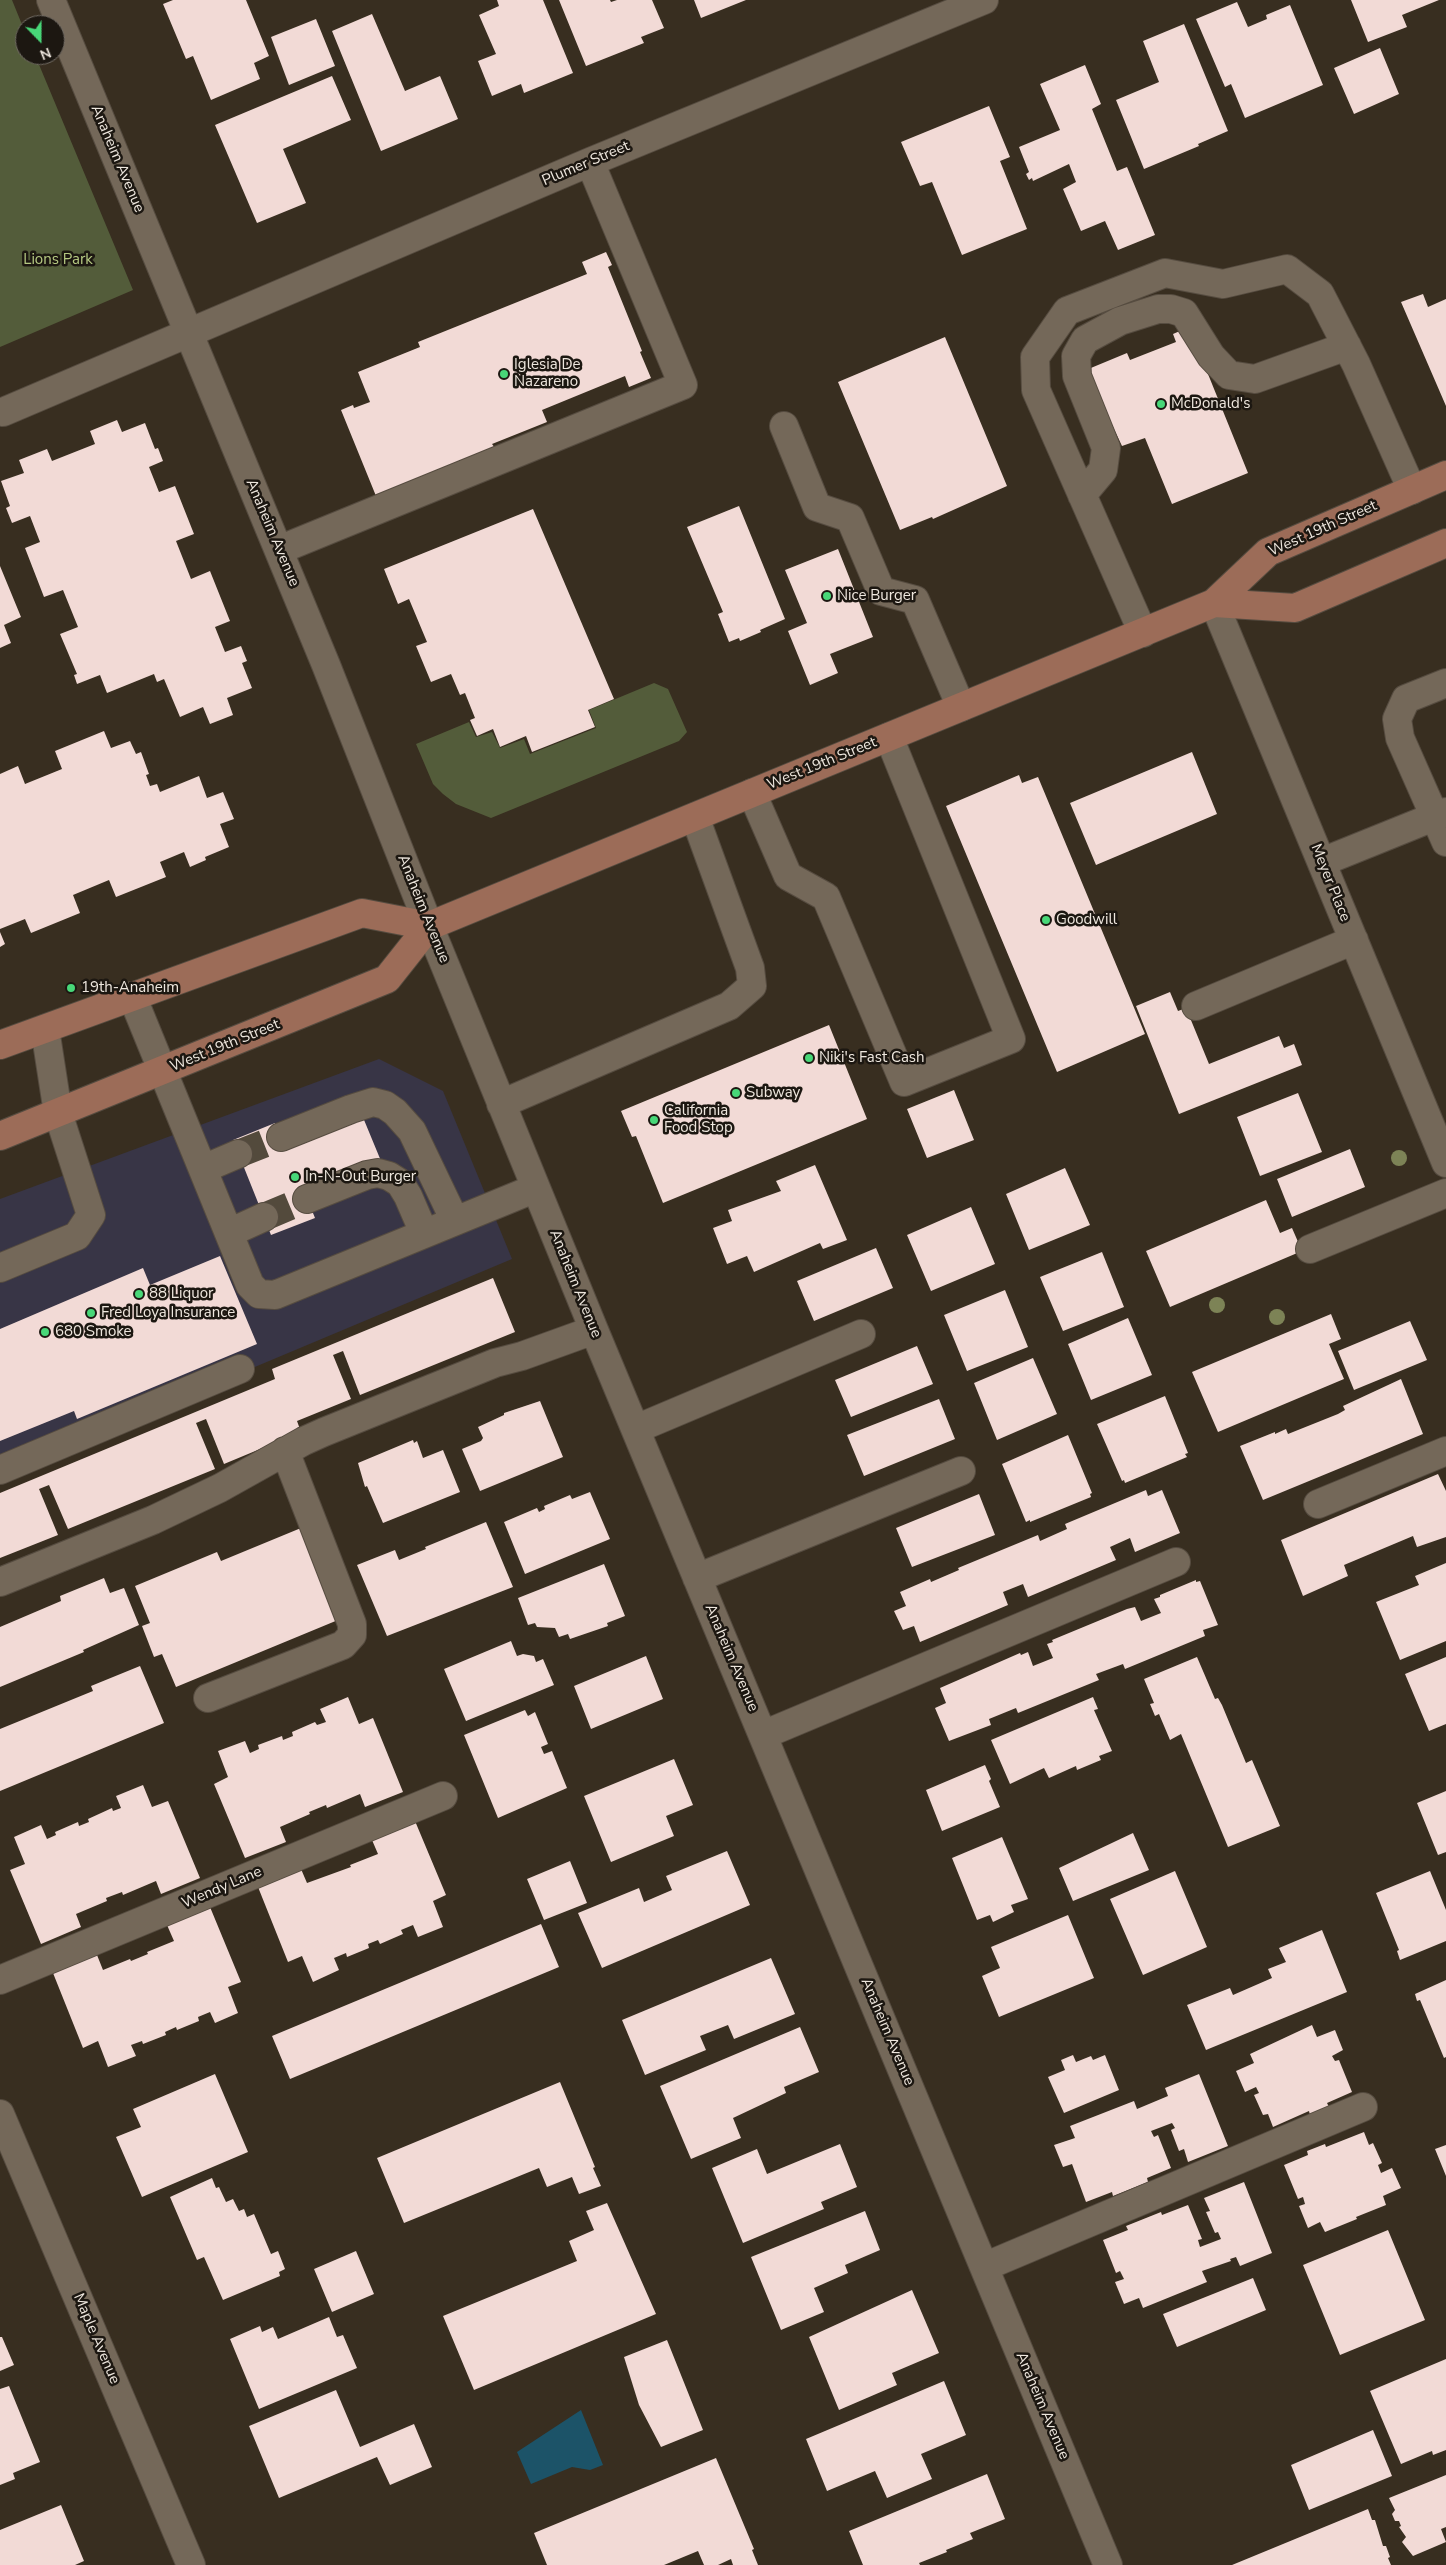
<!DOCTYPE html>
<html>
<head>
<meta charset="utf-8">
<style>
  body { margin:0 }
  #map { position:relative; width:1446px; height:2565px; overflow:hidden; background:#382e20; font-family:"Nunito Sans",sans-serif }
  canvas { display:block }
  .north { position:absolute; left:15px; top:15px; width:50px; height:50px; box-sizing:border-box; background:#1c1711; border:1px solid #706a63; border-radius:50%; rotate:158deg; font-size:14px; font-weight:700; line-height:20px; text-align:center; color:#eee7de }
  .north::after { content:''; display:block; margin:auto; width:18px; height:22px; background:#48d778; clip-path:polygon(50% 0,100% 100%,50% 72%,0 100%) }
</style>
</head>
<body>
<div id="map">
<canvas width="1446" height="2565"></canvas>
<div class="north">N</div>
</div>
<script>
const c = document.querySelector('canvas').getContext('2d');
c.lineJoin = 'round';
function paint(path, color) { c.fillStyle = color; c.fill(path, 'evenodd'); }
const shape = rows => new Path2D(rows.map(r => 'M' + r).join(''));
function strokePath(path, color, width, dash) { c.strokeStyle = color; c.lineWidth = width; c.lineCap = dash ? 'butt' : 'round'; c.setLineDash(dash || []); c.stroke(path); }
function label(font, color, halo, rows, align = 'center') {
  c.font = font + ' "Nunito Sans",sans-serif'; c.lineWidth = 5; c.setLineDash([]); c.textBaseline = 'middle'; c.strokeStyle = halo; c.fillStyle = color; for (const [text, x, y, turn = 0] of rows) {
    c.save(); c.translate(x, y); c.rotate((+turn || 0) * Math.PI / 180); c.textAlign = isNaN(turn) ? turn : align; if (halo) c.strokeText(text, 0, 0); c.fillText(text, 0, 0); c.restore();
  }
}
const commercial = shape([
  [379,1059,443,1091,512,1259,0,1474,0,1199]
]);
const green = shape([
  [0,0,12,0,25,32,25,55,35,55,133,290,0,347],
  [654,683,668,689,687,732,679,741,491,818,456,804,443,794,433,784,416,744,469,722,476,737,492,732,500,748,524,739,530,754,596,728,589,710]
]);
const water = shape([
  [581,2410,603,2465,590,2470,572,2467,531,2484,517,2452]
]);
const building = shape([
  [173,0,246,0,269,56,254,63,260,79,211,100,193,56,186,59,163,4],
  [497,0,543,0,573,73,524,93,521,84,492,96,478,61,496,54,479,15,499,6],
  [559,0,610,0,611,2,617,0,652,0,664,28,641,37,644,43,586,66],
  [694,0,746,0,701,18],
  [1351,0,1439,0,1402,15,1407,27,1368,42],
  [1237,2,1248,27,1267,19,1266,15,1290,5,1323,85,1245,118,1231,84,1225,87,1196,19],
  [372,14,405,91,440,76,458,119,381,151,332,31],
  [316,19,335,66,289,85,271,37],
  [1184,24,1228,131,1198,144,1199,146,1144,169,1116,100,1159,82,1143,41],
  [1380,48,1399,94,1354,114,1334,68],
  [1085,65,1101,104,1092,109,1117,171,1127,167,1155,235,1118,250,1105,221,1081,231,1063,189,1076,182,1069,164,1033,181,1032,178,1029,180,1026,174,1029,172,1019,147,1060,130,1040,84],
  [332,76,351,120,283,149,306,203,257,223,215,125],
  [989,106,1010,157,1000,161,1027,229,962,255,932,182,920,186,901,142],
  [606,252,612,265,608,267,642,351,640,352,651,378,629,387,625,376,542,410,547,422,492,444,495,448,376,496,341,410,353,405,354,408,370,402,358,372,420,347,418,342,587,274,582,262],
  [1423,294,1428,307,1446,299,1446,406,1401,302],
  [1189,327,1248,473,1172,504,1145,438,1122,446,1086,370,1127,353,1130,360,1176,342,1173,334],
  [945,337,1007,486,933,519,932,517,900,530,838,382],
  [117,420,122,432,145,423,155,449,158,448,163,461,149,467,159,492,175,486,194,534,176,541,191,579,210,571,230,621,215,627,225,652,241,646,247,661,242,663,252,688,227,698,233,715,210,724,203,707,180,717,164,679,157,682,154,674,107,693,100,675,77,684,74,675,77,674,60,634,78,627,63,590,44,597,25,548,40,542,30,516,12,523,6,508,10,506,1,481,24,473,19,460,47,449,52,461,95,444,90,431],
  [739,506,785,619,760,630,761,632,740,641,739,638,729,642,718,614,723,612,687,527],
  [533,509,614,699,588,710,595,727,532,752,526,736,500,747,493,729,477,736,470,720,475,718,465,693,460,695,451,674,431,682,416,646,427,642,409,599,398,604,384,569],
  [838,549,873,637,830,654,838,673,810,685,788,631,807,623,785,570],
  [0,566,21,617,4,625,11,643,0,648],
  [104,731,111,748,130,741,136,754,141,752,149,774,146,775,150,786,157,784,160,792,199,776,207,798,223,792,234,819,220,824,229,847,205,857,206,860,190,867,184,852,160,862,166,877,116,897,109,880,73,895,80,913,31,933,25,919,0,929,0,774,18,766,25,784,62,769,55,751],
  [1192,752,1217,814,1096,865,1070,803],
  [1019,775,1022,783,1038,777,1145,1034,1057,1072,946,806],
  [0,932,5,944,0,947],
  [1170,992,1178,1011,1186,1008,1209,1064,1279,1036,1284,1048,1294,1044,1302,1065,1179,1114,1136,1006],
  [829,1025,867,1119,663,1203,636,1136,632,1137,621,1111],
  [954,1090,974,1140,927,1158,907,1109],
  [1298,1093,1322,1152,1260,1176,1237,1117],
  [362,1115,381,1161,305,1193,315,1218,271,1235,233,1140,275,1123,285,1146],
  [1350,1149,1365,1187,1292,1217,1277,1179],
  [815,1165,847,1240,823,1249,820,1243,754,1272,747,1256,727,1264,713,1228,732,1221,728,1210,781,1191,776,1181],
  [1065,1168,1090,1225,1029,1250,1006,1194],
  [1266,1200,1280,1233,1292,1228,1302,1251,1170,1307,1146,1251],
  [971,1207,995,1264,931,1291,907,1235],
  [876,1248,893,1288,814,1321,797,1281],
  [1102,1252,1124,1307,1063,1331,1040,1277],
  [220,1256,257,1344,77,1419,74,1411,0,1441,0,1329,143,1268,150,1285],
  [493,1278,515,1332,360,1395,343,1351,333,1355,351,1399,297,1421,301,1432,224,1464,206,1419,196,1423,215,1469,68,1529,49,1485,39,1489,58,1535,0,1558,0,1493,275,1379,272,1369],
  [1005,1290,1028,1347,967,1371,944,1315],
  [1331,1314,1341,1339,1329,1344,1344,1379,1218,1432,1192,1372],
  [1128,1318,1152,1375,1091,1400,1068,1344],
  [1410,1321,1427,1360,1354,1390,1338,1351],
  [917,1346,933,1384,851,1417,835,1380],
  [1033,1358,1057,1414,997,1440,974,1383],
  [1401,1379,1423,1434,1263,1500,1240,1446,1275,1432,1275,1434,1286,1429,1288,1434,1338,1414,1345,1410,1343,1406],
  [1165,1396,1188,1453,1185,1454,1187,1457,1125,1483,1124,1480,1122,1481,1097,1424],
  [939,1399,955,1439,864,1476,847,1435],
  [540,1401,563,1457,480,1491,462,1449,481,1441,483,1438,478,1427,504,1415,504,1413],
  [1068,1435,1092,1493,1090,1494,1091,1497,1030,1522,1030,1520,1026,1522,1002,1464],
  [413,1440,414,1443,417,1441,423,1458,443,1450,460,1492,383,1523,367,1486,365,1487,358,1463],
  [1438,1474,1446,1491,1446,1537,1417,1547,1413,1536,1344,1565,1348,1576,1303,1596,1281,1540],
  [1146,1490,1148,1496,1162,1490,1180,1533,1135,1552,1130,1538,1110,1547,1116,1560,1028,1597,1023,1584,1003,1592,1008,1605,920,1642,914,1626,903,1630,894,1611,906,1606,900,1592,930,1579,931,1582,959,1570,958,1568,1038,1535,1040,1541,1067,1529,1065,1524],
  [590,1492,610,1539,525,1574,504,1522,537,1508,539,1512,545,1509,544,1506,570,1495,572,1499],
  [979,1494,995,1535,912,1567,896,1528],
  [486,1522,513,1587,387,1636,357,1565,395,1550,399,1560,426,1549,425,1547],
  [301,1528,338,1620,176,1687,162,1654,154,1657,142,1626,150,1623,135,1586,217,1552,221,1561],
  [1446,1563,1446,1641,1400,1660,1376,1602,1419,1585,1415,1576],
  [604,1564,625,1616,607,1623,608,1626,570,1639,568,1634,559,1637,555,1628,537,1627,535,1623,528,1625,518,1598],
  [104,1578,110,1593,124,1588,139,1625,83,1650,84,1652,0,1687,0,1627,61,1601,60,1596],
  [1196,1580,1196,1582,1200,1581,1218,1625,1203,1630,1205,1636,1125,1669,1123,1664,1096,1674,1099,1680,1018,1713,1016,1708,989,1719,991,1725,949,1741,935,1708,946,1703,940,1688,1020,1653,1021,1655,1028,1652,1033,1666,1053,1658,1047,1644,1053,1642,1052,1640,1127,1609,1135,1607,1141,1621,1161,1613,1154,1599,1160,1597,1160,1595],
  [511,1641,517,1656,523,1654,534,1656,536,1662,543,1659,554,1685,466,1721,444,1669],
  [646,1656,663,1699,591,1729,574,1686],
  [1197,1657,1215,1699,1218,1698,1222,1705,1246,1763,1252,1760,1280,1826,1228,1847,1181,1734,1170,1740,1159,1714,1155,1716,1150,1704,1154,1703,1144,1679],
  [1446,1657,1446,1724,1429,1731,1405,1674],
  [140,1666,164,1723,0,1791,0,1729,93,1691,91,1686],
  [348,1697,359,1724,373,1718,403,1792,365,1807,360,1794,327,1808,326,1805,309,1812,310,1814,280,1827,286,1842,245,1858,214,1784,228,1777,218,1751,245,1741,250,1753,259,1749,258,1745,282,1736,283,1740,293,1736,292,1732,315,1722,317,1725,326,1722,320,1709],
  [1093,1697,1098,1709,1094,1710,1112,1751,1099,1756,1101,1760,1077,1770,1076,1766,1049,1778,1044,1768,1010,1784,991,1740],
  [525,1710,528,1716,535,1712,548,1744,541,1747,544,1754,552,1751,567,1788,498,1818,464,1735],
  [674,1759,693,1805,666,1816,674,1836,611,1862,584,1796],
  [985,1765,991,1779,989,1781,1000,1807,942,1831,926,1790],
  [143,1785,152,1807,168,1801,200,1878,161,1894,156,1881,123,1895,122,1892,106,1898,107,1901,76,1914,81,1927,41,1944,10,1870,25,1864,14,1837,41,1825,47,1839,56,1835,55,1832,78,1822,79,1826,89,1822,88,1819,112,1808,113,1811,121,1808,116,1796],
  [1446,1791,1446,1852,1438,1855,1417,1803],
  [415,1821,446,1895,433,1901,443,1927,418,1937,413,1925,401,1930,403,1934,380,1944,378,1940,368,1944,369,1948,347,1957,346,1953,334,1958,339,1970,313,1982,302,1956,288,1962,258,1887,301,1869,307,1883,351,1867,350,1865,378,1854,372,1840],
  [1133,1833,1149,1870,1073,1901,1059,1868],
  [1002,1837,1028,1899,1011,1905,1014,1912,993,1922,990,1915,977,1920,952,1858],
  [727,1851,750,1905,602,1968,578,1913,639,1888,644,1902,672,1890,666,1876],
  [570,1861,587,1903,544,1920,527,1879],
  [1175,1871,1207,1947,1143,1975,1110,1899],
  [1430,1871,1446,1910,1446,1941,1400,1960,1397,1951,1399,1950,1376,1893],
  [210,1907,241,1982,228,1987,238,2013,215,2023,210,2012,198,2017,199,2021,177,2030,176,2027,165,2032,166,2035,143,2044,142,2041,131,2045,136,2056,108,2067,98,2041,83,2048,53,1973,97,1955,103,1970,130,1959,131,1961,148,1954,147,1952,174,1941,167,1925],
  [1068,1915,1094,1978,999,2017,982,1976,1000,1968,991,1947],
  [541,1924,559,1967,290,2079,272,2036],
  [1322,1930,1347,1992,1206,2050,1187,2005,1230,1988,1233,1995,1272,1978,1268,1969,1286,1962,1279,1948],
  [771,1958,795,2014,734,2039,728,2025,700,2036,706,2050,645,2075,622,2020],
  [1446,1980,1446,2057,1444,2058,1420,2000,1417,2001,1415,1994],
  [1312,2025,1317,2037,1335,2030,1343,2050,1332,2056,1335,2061,1339,2060,1352,2092,1327,2103,1329,2107,1310,2115,1309,2111,1273,2127,1268,2114,1263,2115,1254,2095,1259,2093,1256,2087,1245,2092,1236,2071,1254,2063,1250,2054],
  [800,2027,819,2072,784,2087,786,2093,733,2118,741,2138,691,2159,660,2086],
  [1073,2055,1076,2062,1091,2056,1093,2060,1105,2055,1119,2090,1064,2113,1048,2077,1065,2070,1061,2060],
  [215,2074,248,2152,142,2197,116,2137,141,2127,133,2109],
  [1199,2074,1228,2146,1188,2162,1184,2149,1179,2151,1171,2130,1175,2128,1172,2123,1151,2131,1154,2137,1158,2135,1171,2168,1147,2178,1148,2182,1113,2196,1112,2192,1086,2202,1072,2164,1063,2167,1054,2145,1075,2138,1070,2126,1134,2101,1137,2109,1168,2096,1165,2088],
  [560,2082,595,2167,593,2168,601,2186,579,2194,572,2177,547,2187,539,2168,404,2223,377,2158],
  [1364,2132,1369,2145,1373,2143,1382,2163,1378,2165,1381,2173,1392,2168,1401,2188,1383,2196,1386,2205,1356,2217,1357,2219,1325,2232,1320,2222,1308,2228,1299,2206,1305,2204,1303,2197,1298,2199,1284,2165,1308,2155,1307,2151,1325,2144,1326,2147],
  [840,2144,857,2187,821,2202,824,2209,743,2243,712,2168,757,2149,767,2174],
  [1446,2145,1446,2176,1435,2149],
  [212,2178,216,2188,219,2187,226,2202,233,2199,239,2211,244,2209,247,2217,254,2214,271,2254,278,2251,285,2269,279,2272,280,2276,223,2300,204,2257,197,2260,170,2197],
  [1244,2182,1272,2253,1240,2266,1236,2257,1230,2259,1231,2261,1202,2271,1207,2282,1143,2308,1139,2298,1124,2304,1115,2282,1124,2279,1120,2271,1116,2273,1103,2240,1128,2230,1126,2226,1161,2212,1162,2215,1188,2205,1202,2239,1198,2240,1200,2247,1221,2239,1218,2232,1215,2233,1206,2212,1210,2211,1204,2198],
  [607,2203,656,2314,474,2390,443,2316,577,2261,569,2241,594,2230,586,2211],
  [865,2211,880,2250,845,2265,848,2273,814,2288,824,2312,781,2330,751,2257],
  [1388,2230,1425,2320,1340,2355,1303,2265],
  [356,2251,374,2294,332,2312,314,2269],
  [1253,2278,1266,2310,1177,2347,1163,2314],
  [912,2290,939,2353,892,2373,897,2385,839,2410,809,2337],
  [329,2317,337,2337,343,2335,357,2368,259,2409,230,2339,260,2326,262,2332,273,2327,278,2339],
  [0,2337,2,2337,14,2365,0,2371],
  [667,2340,703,2430,661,2447,639,2405,624,2357],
  [1446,2359,1446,2450,1433,2455,1432,2451,1401,2464,1370,2391],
  [944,2381,966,2435,921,2454,932,2479,887,2498,875,2471,827,2491,806,2439],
  [9,2386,40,2462,13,2473,15,2479,0,2485,0,2389],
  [336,2390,360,2447,414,2424,432,2467,390,2485,377,2457,279,2498,249,2426],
  [1373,2430,1392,2476,1309,2510,1291,2465],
  [716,2458,754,2549,752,2550,758,2565,733,2565,731,2559,718,2565,704,2565,698,2551,664,2565,547,2565,534,2533],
  [987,2474,1005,2519,970,2533,973,2539,946,2550,947,2552,919,2563,920,2565,863,2565,849,2531],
  [1446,2475,1446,2527,1441,2529,1446,2542,1413,2556,1402,2542,1406,2537,1399,2527,1401,2526,1399,2521,1395,2521,1392,2514,1395,2510,1389,2498],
  [61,2505,84,2561,75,2565,0,2565,0,2530],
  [1368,2509,1372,2520,1375,2520,1383,2546,1386,2546,1390,2557,1388,2558,1391,2565,1232,2565]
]);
const minorTunnel = shape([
  [238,1154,281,1137],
  [264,1217,307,1199]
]);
const minor = shape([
  [51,0,326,665,429,926,594,1330,1108,2565],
  [3,412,590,162,984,0],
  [784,426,817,507,850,518,881,591,915,600,961,707],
  [1082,495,1103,470,1106,448,1077,376,1076,356,1085,340,1120,321,1158,309,1171,309,1184,313,1211,356,1229,375,1255,379,1347,346],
  [279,550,683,385,590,162],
  [1214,603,1446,1163],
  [1143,633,1036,390,1035,357,1067,311,1165,273,1223,284,1287,269,1320,294,1356,364,1412,490],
  [1446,683,1406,699,1397,719,1400,738,1446,842],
  [752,793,788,876,826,897,904,1082,1011,1039,889,737],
  [1322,862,1446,812],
  [132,996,250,1285,259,1294,275,1295,536,1188],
  [1196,1006,1354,940],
  [501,1104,729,1006,752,986,750,968,695,817],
  [281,1137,351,1109,373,1102,385,1105,395,1112,412,1131,455,1221],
  [203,1169,238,1154],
  [307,1199,367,1175,378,1173,389,1176,400,1183,408,1196,424,1233],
  [229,1233,264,1217],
  [1310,1249,1446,1193],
  [0,1268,77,1236,91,1215,58,1113,45,1029],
  [636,1429,861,1334],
  [0,1470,240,1369],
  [1318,1504,1446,1451],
  [697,1578,961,1471],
  [0,1582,153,1520,220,1488,304,1441,324,1432,495,1363,522,1356,594,1330],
  [208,1698,343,1645,352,1635,352,1624,285,1451],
  [763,1735,1176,1562],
  [0,1980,443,1796],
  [0,2114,191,2565],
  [984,2267,1363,2107]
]);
const major = shape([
  [1214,603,1295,608,1446,543],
  [0,1045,362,913,429,926],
  [0,1136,387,979,429,926,1214,603,1268,552,1446,475]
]);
const trees = [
  [1399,1158],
  [1217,1305],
  [1277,1317]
];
const markers = [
  [504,374,5,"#48d778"],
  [1161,404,5,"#48d778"],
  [827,596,5,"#48d778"],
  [1046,920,5,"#48d778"],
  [71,988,5,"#48d778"],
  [809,1058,5,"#48d778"],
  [736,1093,5,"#48d778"],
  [654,1120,5,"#48d778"],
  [295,1177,5,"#48d778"],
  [139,1294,5,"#48d778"],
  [91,1313,5,"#48d778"],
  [45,1332,5,"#48d778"]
];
const streetNames = [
  ["Anaheim Avenue",117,159,67],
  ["Plumer Street",586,164,-23],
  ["West 19th Street",1323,529,-24],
  ["Anaheim Avenue",272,533,67],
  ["West 19th Street",822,764,-22],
  ["Meyer Place",1330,883,68],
  ["Anaheim Avenue",423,909,68],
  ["West 19th Street",225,1046,-22],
  ["Anaheim Avenue",575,1284,68],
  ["Anaheim Avenue",731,1658,67],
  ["Wendy Lane",222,1888,-23],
  ["Anaheim Avenue",887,2032,67],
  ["Maple Avenue",96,2339,67],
  ["Anaheim Avenue",1042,2406,67]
];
const parkNames = [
  ["Lions Park",58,260]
];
const poiNames = [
  ["Iglesia De",514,365],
  ["Nazareno",514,382],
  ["McDonald's",1171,404],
  ["Nice Burger",837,596],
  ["Goodwill",1056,920],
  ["19th-Anaheim",81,988],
  ["Niki's Fast Cash",819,1058],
  ["Subway",746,1093],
  ["California",664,1111],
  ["Food Stop",664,1128],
  ["In-N-Out Burger",305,1177],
  ["88 Liquor",149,1294],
  ["Fred Loya Insurance",101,1313],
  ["680 Smoke",55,1332]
];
paint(commercial, '#383546');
paint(green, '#535c3a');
paint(water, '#1c5368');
paint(building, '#f2dad6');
strokePath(minorTunnel, '#534a3c', 28, [28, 14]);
strokePath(minor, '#564c40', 30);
strokePath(major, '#564c40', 30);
strokePath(minor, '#746859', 28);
strokePath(major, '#9c6c58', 28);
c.fillStyle = '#7d8356';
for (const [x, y] of trees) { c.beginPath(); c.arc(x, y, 8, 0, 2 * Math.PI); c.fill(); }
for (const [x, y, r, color] of markers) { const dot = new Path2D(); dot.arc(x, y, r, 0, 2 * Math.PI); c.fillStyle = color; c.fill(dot); strokePath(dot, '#1c1711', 2); }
label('15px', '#eee7de', '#1c1711', streetNames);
label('15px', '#b6c982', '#1c1711', parkNames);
label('15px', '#eee7de', '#1c1711', poiNames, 'left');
</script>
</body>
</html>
